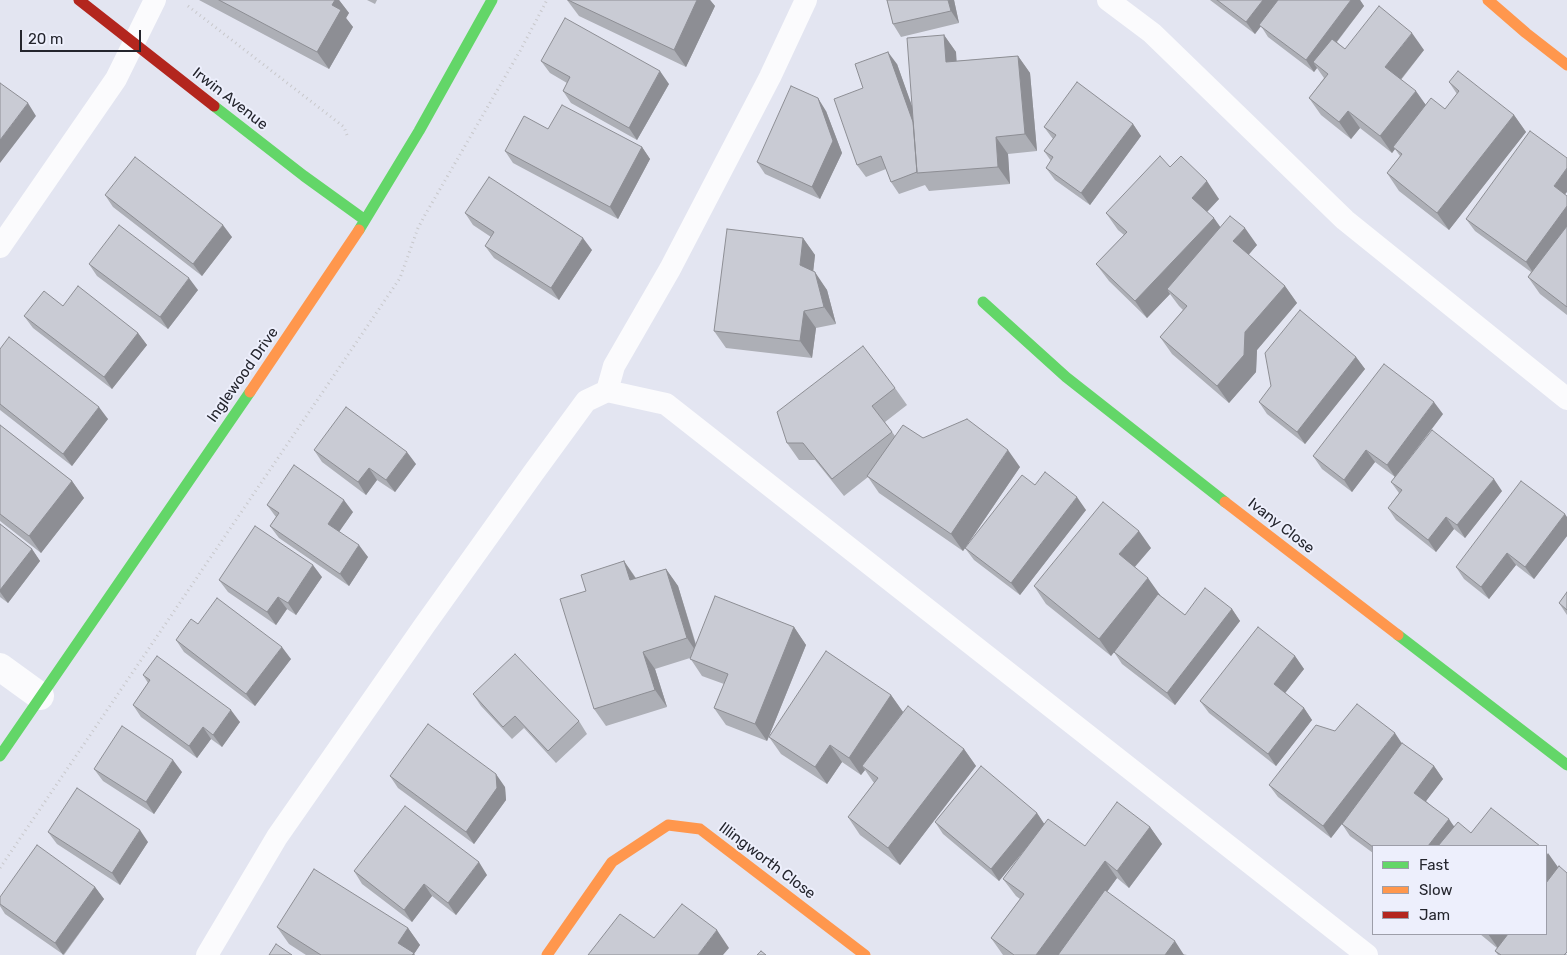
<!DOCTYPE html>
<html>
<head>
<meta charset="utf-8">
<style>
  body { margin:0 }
  #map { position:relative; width:1567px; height:955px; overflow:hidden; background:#e3e5f1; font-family:Rubik,sans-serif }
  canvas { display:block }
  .legend { position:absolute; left:1372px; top:845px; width:175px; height:90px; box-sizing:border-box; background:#edeffc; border:1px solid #9d9ea9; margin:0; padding:6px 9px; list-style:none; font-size:15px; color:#24252d }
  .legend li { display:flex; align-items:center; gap:10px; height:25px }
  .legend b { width:25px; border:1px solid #9d9ea9 }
  .scale { position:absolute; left:20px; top:30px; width:121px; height:22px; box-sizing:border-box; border:2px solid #24252d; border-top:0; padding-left:6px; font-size:15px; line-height:18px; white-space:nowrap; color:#24252d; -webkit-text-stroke:4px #edeffc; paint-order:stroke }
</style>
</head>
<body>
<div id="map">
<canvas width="1567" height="955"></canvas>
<ul class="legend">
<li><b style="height:6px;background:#63d668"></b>Fast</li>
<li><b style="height:6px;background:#ff974d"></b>Slow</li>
<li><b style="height:6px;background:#b3261e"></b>Jam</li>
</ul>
<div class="scale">20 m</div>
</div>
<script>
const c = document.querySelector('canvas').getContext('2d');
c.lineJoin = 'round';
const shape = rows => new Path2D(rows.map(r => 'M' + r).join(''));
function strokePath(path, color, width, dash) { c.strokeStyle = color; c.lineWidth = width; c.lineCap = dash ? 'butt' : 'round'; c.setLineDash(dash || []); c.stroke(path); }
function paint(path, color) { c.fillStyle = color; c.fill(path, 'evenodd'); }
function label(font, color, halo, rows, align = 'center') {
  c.font = font + ' Rubik,sans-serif'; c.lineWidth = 4; c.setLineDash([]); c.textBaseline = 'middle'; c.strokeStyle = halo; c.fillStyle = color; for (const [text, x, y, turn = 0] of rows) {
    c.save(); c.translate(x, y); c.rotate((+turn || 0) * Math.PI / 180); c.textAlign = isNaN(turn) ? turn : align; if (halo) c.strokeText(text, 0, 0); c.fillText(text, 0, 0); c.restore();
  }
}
const path = shape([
  [188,6,344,127,348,138],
  [0,868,400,278,418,228,425,215,520,51,547,0]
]);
const lane = shape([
  [1108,0,1152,33,1345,220,1567,399],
  [0,247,116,79,155,0],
  [607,391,614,366,670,269,770,77,806,0],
  [207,955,277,837,424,626,534,472,586,401,607,391,666,404,1367,955]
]);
const street = shape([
  [0,667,40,696]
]);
const fast = shape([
  [214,106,304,176,365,220],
  [359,230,419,131,492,0],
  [983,302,1066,377,1225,502],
  [1398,635,1567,765],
  [0,756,250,392]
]);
const slow = shape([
  [1488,0,1526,33,1567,65],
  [250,392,359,230],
  [1225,502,1398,635],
  [547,955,612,862,668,825,700,829,865,955]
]);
const jam = shape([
  [79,0,214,106]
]);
const wall = shape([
  [199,0,339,0,349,13,346,18,353,27,329,69],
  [367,0,377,0,375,4],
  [567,0,710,0,715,6,686,67,579,16],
  [887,0,954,0,959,23,901,37,893,24],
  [1210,0,1360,0,1364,6,1337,42,1345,49,1424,50,1401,80,1426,105,1445,109,1457,94,1449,82,1514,115,1526,132,1449,230,1399,191,1387,173,1400,156,1395,149,1392,153,1360,128,1351,139,1321,115,1309,98,1324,78,1317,68,1314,72,1268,37,1261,26,1255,34],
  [944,35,956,52,956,61,1018,56,1030,73,1037,151,1008,154,1010,184,929,191,925,185,899,194,891,182,886,169,866,177,857,165,863,88,897,64,912,107],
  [541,61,669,84,637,140,571,103,563,91,567,83,550,73],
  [826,111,842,153,820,199,765,174,757,162],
  [1133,124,1141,136,1090,205,1055,180,1046,168,1051,161,1044,151,1053,139,1044,127],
  [548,129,642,147,650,159,618,219,513,163,505,151],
  [1170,167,1219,199,1207,212,1220,227,1257,245,1248,255,1285,286,1297,303,1257,350,1256,372,1229,403,1172,354,1160,337,1183,310,1179,306,1170,294,1147,318,1109,281,1096,264,1124,235,1118,230,1106,213],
  [1565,194,1567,196,1567,315,1540,294,1528,277,1531,272,1475,231,1466,219],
  [105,195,232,237,202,276,113,207],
  [465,213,592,250,559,300,494,258,485,246,491,237,473,225],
  [803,238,815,255,813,272,827,290,836,324,816,328,812,358,726,348,714,331],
  [89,264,198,290,168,329,97,276],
  [63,306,138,333,147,345,112,389,33,328,24,316],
  [0,349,108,419,72,466,0,410],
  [1356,357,1365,369,1305,444,1267,414,1259,402],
  [895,388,907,405,885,422,895,436,923,438,1020,467,963,551,879,493,868,477,844,496,815,460,799,460,787,443],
  [1443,414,1411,457,1502,491,1465,538,1454,529,1436,552,1396,520,1388,508,1399,493,1391,482,1395,477,1375,462,1352,492,1322,469,1313,456],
  [0,425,72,481,84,498,41,553,0,521],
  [314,450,416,464,395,492,377,480,366,495,322,462],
  [1035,485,1086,510,1020,595,974,560,965,548],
  [267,505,353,512,339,532,368,557,349,586,279,538,270,526,276,517],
  [1567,517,1567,536,1534,579,1516,565,1489,599,1464,579,1456,567],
  [0,524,32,549,40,561,8,603,0,597],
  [1151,548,1135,567,1160,595,1185,615,1232,609,1240,621,1175,705,1122,664,1114,652,1111,656,1046,604,1034,586],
  [624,561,636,578,666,569,678,586,696,644,794,627,806,645,767,741,726,725,714,708,724,684,702,676,690,658,655,669,667,707,606,726,594,709,586,591],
  [322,577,296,615,287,609,276,625,228,592,219,580],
  [1567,592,1567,615,1559,603],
  [198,624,291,659,255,706,184,652,176,640],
  [1295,656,1304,669,1285,693,1304,708,1312,720,1276,766,1209,713,1200,701],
  [143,675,240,722,222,747,211,739,197,758,141,717,133,705,148,683],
  [473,694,579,721,587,734,556,763,524,728,512,739,481,706],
  [891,695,903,712,964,749,976,766,900,865,860,835,848,817,874,783,865,770,861,775,842,762,827,784,781,754,769,737],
  [1335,731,1434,766,1443,779,1426,801,1454,826,1471,833,1540,846,1373,846,1373,853,1350,836,1342,824,1331,838,1278,797,1269,785],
  [94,769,182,772,154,814,103,781],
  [390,776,505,787,506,800,474,844,398,788],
  [1037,813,1044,824,1085,846,1150,827,1162,844,1129,888,1117,878,1107,892,1183,954,1187,955,1003,955,991,938,1020,899,1016,896,1003,879,1030,844,999,881,943,834,935,822],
  [48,832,148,842,120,885,57,844],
  [354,871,487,875,456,915,432,896,412,922,362,884],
  [95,887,104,899,64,955,5,914,0,906,0,897],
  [277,927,408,928,420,945,414,954,415,955,306,955,289,944],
  [1480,934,1546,934,1567,955,1498,955,1495,951,1497,948]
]);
const shadedWall = shape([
  [335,0,339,0,349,13,346,18,353,27,329,69,317,52,332,5],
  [697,0,710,0,715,6,686,67,674,50],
  [948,0,954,0,959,23,951,11],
  [1263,0,1281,0,1259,25,1261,26,1255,34,1246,22],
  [1351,0,1360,0,1364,6,1318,66,1313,62,1317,68,1314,72,1306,60],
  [1412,33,1424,50,1397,84,1385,67],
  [944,35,956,52,958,79,946,62],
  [888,52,897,64,926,145,921,173],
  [1018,56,1030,73,1037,151,1025,134],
  [660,71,669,84,637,140,629,128],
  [1416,91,1428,108,1393,147,1395,149,1392,153,1380,136],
  [818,98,826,111,842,153,820,199,812,187],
  [28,103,36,116,0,163,0,140],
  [1348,111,1360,128,1351,139,1339,122],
  [1514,115,1526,132,1449,230,1437,213],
  [1133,124,1141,136,1090,205,1081,193],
  [996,137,1008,154,1010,184,998,167],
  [642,147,650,159,618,219,610,207],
  [1567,168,1567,192,1562,198,1554,186],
  [1207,181,1219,199,1204,215,1192,198],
  [1567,206,1567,229,1534,274,1526,262],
  [1214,218,1226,235,1167,289,1170,294,1147,318,1135,301],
  [223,225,232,237,202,276,193,264],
  [1245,228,1257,245,1245,259,1233,241],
  [583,238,592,250,559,300,551,288],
  [803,238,815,255,812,282,800,265],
  [815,272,827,290,836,324,824,307],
  [189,278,198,290,168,329,160,317],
  [1285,286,1297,303,1257,350,1256,372,1229,403,1217,386,1245,332],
  [804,311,816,328,812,358,800,341],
  [138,333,147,345,112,389,104,377],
  [1356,357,1365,369,1305,444,1297,432],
  [1434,402,1443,414,1395,477,1387,465],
  [99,407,108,419,72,466,63,454],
  [1008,450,1020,467,963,551,951,534],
  [1366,450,1375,462,1352,492,1344,480],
  [407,452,416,464,395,492,386,480],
  [369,468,377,480,366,495,358,482],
  [1494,479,1502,491,1465,538,1457,525],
  [72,481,84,498,41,553,29,536],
  [1077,497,1086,510,1020,595,1011,583],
  [344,500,353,512,336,536,328,524],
  [1565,514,1567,517,1567,536,1534,579,1525,567],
  [1446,517,1454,529,1436,552,1428,540],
  [1139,531,1151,548,1131,571,1119,554],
  [359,545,368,557,349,586,340,574],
  [32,549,40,561,8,603,0,592,0,590],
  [1507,553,1516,565,1489,599,1481,587],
  [624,561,636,579,630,580],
  [313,565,322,577,296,615,288,603],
  [666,569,678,586,699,656,687,638],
  [1148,578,1160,595,1111,656,1099,639],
  [278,597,287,609,276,625,267,612],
  [1232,609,1240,621,1175,705,1167,693],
  [794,627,806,645,767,741,755,724],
  [282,647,291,659,255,706,246,694],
  [643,652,655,669,667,707,655,690],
  [1295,656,1304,669,1282,697,1274,684],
  [891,695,903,712,862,766,865,770,861,775,849,758],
  [1304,708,1312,720,1276,766,1268,754],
  [231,710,240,722,222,747,213,735],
  [203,727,211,739,197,758,189,746],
  [1395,733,1403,745,1331,838,1323,826],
  [830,745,842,762,827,784,815,767],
  [964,749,976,766,900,865,888,848],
  [173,760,182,772,154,814,146,802],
  [1434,766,1443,779,1423,805,1414,793],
  [496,774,505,787,506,800,474,844,466,832],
  [1037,813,1045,825,999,881,991,869],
  [1449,819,1457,831,1446,846,1428,846],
  [1150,827,1162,844,1129,888,1117,871],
  [140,830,148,842,120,885,112,873],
  [1548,853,1560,870,1546,888,1546,856],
  [1105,861,1117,878,1060,955,1036,955],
  [479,862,487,875,456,915,448,903],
  [424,884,432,896,412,922,404,910],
  [95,887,104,899,63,955,55,943],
  [408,928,420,945,414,954,415,955,407,955,398,943],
  [717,930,729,948,723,955,698,955],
  [1488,934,1510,934,1498,948],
  [1175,941,1184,955,1165,955]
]);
const building = shape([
  [219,0,335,0,332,5,341,10,317,52,219,0],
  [568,0,697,0,674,50,568,0],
  [887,0,948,0,951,11,893,24,887,0],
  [1217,0,1263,0,1246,22,1217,0],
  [1278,0,1351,0,1306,60,1259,25,1278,0],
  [1379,6,1412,33,1385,67,1416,91,1380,136,1348,111,1339,122,1309,98,1328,74,1313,62,1332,39,1345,49,1379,6],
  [565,18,660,71,629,128,563,91,570,77,541,61,565,18],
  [944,35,946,62,1018,56,1025,134,996,137,998,167,917,173,907,38,944,35],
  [888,52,913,122,917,172,891,182,881,156,857,165,834,99,863,88,855,64,888,52],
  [1458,71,1514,115,1437,213,1387,173,1402,154,1393,147,1431,98,1445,109,1459,91,1449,82,1458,71],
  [1077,82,1133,124,1081,193,1046,168,1053,157,1044,151,1056,135,1044,127,1077,82],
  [0,83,28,103,0,140,0,83],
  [791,86,818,98,833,141,812,187,757,162,791,86],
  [562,105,642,147,610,207,505,151,524,116,548,129,562,105],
  [1530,131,1567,158,1567,168,1554,186,1567,196,1567,206,1526,262,1466,219,1530,131],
  [1160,156,1170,167,1181,156,1207,181,1192,198,1214,218,1135,301,1096,264,1127,232,1106,213,1160,156],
  [135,157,223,225,193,264,105,195,135,157],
  [489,177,583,238,551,288,485,246,494,232,465,213,489,177],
  [1230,216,1245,228,1233,241,1285,286,1245,332,1244,355,1217,386,1160,337,1187,306,1167,289,1230,216],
  [119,225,189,278,160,317,89,264,119,225],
  [1567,226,1567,307,1528,277,1567,226],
  [727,229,803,238,800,265,815,272,824,307,804,311,800,341,714,331,727,229],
  [78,286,138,333,104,377,24,316,44,291,63,306,78,286],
  [1300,310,1356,357,1297,432,1259,402,1271,386,1265,353,1300,310],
  [9,337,99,407,63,454,0,404,0,349,9,337],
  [863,346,895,388,872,406,892,432,832,479,803,443,787,443,777,412,863,346],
  [1384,364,1434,402,1387,465,1366,450,1344,480,1313,456,1384,364],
  [346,407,407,452,386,480,369,468,358,482,314,450,346,407],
  [967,419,1008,450,951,534,867,476,903,425,923,438,967,419],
  [0,425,72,481,29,536,0,514,0,425],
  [1432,430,1494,479,1457,525,1446,517,1428,540,1388,508,1402,490,1391,482,1432,430],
  [294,465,344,500,328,524,359,545,340,574,270,526,279,513,267,505,294,465],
  [1045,472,1077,497,1011,583,965,548,1022,475,1035,485,1045,472],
  [1521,481,1565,514,1525,567,1507,553,1481,587,1456,567,1521,481],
  [1103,502,1139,531,1119,554,1148,578,1099,639,1034,586,1103,502],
  [0,524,32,549,0,590,0,524],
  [255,526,313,565,288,603,278,597,267,612,219,580,255,526],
  [624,561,630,580,666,569,687,638,643,652,655,690,594,709,560,599,586,591,581,575,624,561],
  [1205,588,1232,609,1167,693,1114,652,1158,594,1185,615,1205,588],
  [1567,592,1567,610,1559,603,1567,592],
  [715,596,794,627,755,724,714,708,728,674,690,659,715,596],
  [217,598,282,647,246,694,176,640,191,619,198,624,217,598],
  [1258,627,1295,656,1274,684,1304,708,1268,754,1200,701,1258,627],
  [826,651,891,695,849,758,830,745,815,767,769,737,826,651],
  [515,654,579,721,548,751,515,716,503,727,473,694,515,654],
  [157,656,231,710,213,735,203,727,189,746,133,705,150,680,143,675,157,656],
  [1357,704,1395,733,1323,826,1269,785,1316,725,1335,731,1357,704],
  [908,706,964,749,888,848,848,817,878,778,862,766,908,706],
  [428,724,496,774,497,788,466,832,390,776,428,724],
  [122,726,173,760,146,802,94,769,122,726],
  [1402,743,1434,766,1414,793,1449,819,1428,846,1373,846,1373,847,1342,824,1402,743],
  [981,766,1037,813,991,869,935,822,981,766],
  [77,788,140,830,112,873,48,832,77,788],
  [1117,802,1150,827,1117,871,1105,861,1036,955,1014,955,991,938,1024,894,1003,879,1048,819,1085,846,1117,802],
  [405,806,479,862,448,903,424,884,404,910,354,871,405,806],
  [1491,808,1540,846,1438,846,1458,822,1471,833,1491,808],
  [37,845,95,887,55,943,0,904,0,897,37,845],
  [1559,866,1567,873,1567,952,1564,955,1501,955,1495,951,1508,934,1546,934,1546,883,1559,866],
  [314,869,408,928,398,943,414,953,412,955,321,955,277,927,314,869],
  [1105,890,1175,941,1165,955,1058,955,1105,890],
  [682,904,717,930,698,955,588,955,620,914,654,938,682,904],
  [276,944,292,955,269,955,276,944],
  [761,951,766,955,757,955,761,951]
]);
const streetNames = [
  ["Irwin Avenue",230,99,38],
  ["Inglewood Drive",243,375,-55],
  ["Ivany Close",1281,526,38],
  ["Illingworth Close",767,861,37]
];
strokePath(path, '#c8c8cb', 3, [1, 4]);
strokePath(lane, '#fbfbfd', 22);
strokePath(street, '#fbfbfd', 28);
strokePath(fast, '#63d668', 11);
strokePath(slow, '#ff974d', 11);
strokePath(jam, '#b3261e', 11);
paint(wall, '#adafb6');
paint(shadedWall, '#8d8e94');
paint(building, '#c9cbd4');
strokePath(building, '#8d8e94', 1);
label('15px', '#24252d', '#edeffc', streetNames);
</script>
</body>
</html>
